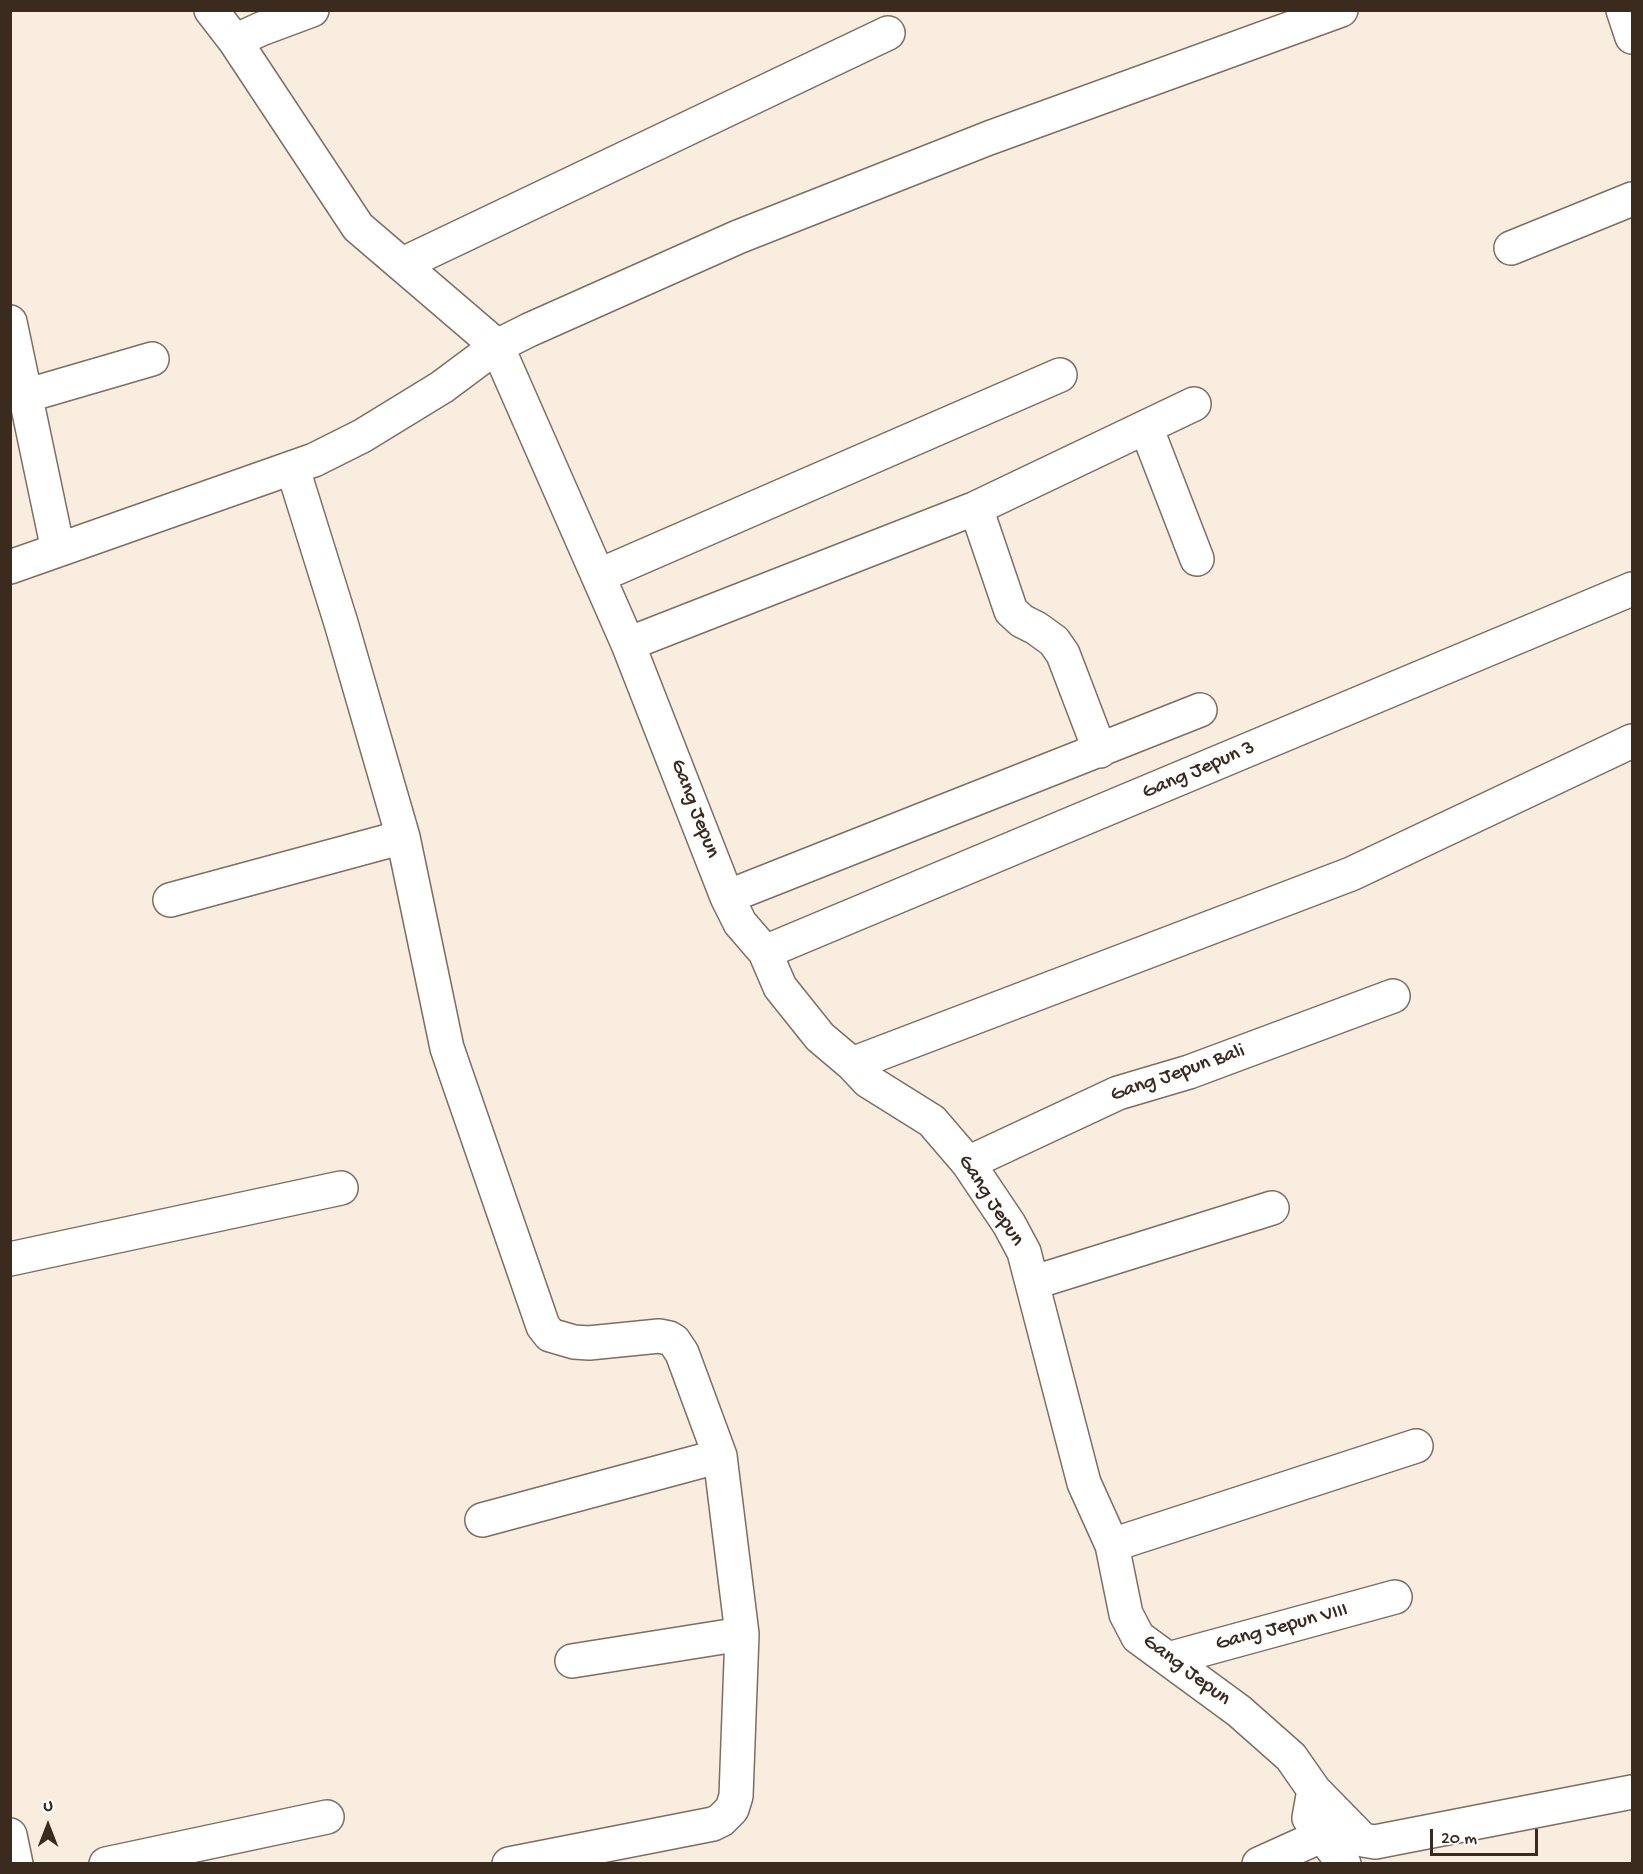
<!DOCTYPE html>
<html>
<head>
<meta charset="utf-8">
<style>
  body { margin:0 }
  #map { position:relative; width:1643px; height:1874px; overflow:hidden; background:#f8edde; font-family:"Gochi Hand",sans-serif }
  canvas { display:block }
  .frame { position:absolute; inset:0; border:12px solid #3b2a1e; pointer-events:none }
  .north { position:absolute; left:18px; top:1796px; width:60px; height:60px; -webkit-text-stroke:4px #fff; paint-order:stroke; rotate:0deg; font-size:16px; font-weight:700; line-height:24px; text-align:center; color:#3b2a1e }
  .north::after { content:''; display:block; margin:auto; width:21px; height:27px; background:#3b2a1e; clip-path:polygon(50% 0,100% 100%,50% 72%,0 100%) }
  .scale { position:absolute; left:1430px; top:1829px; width:108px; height:27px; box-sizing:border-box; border:3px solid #3b2a1e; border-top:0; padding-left:8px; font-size:18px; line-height:21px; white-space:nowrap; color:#3b2a1e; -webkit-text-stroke:4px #fff; paint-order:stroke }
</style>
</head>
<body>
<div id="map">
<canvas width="1643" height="1874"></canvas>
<div class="frame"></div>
<div class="north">U</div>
<div class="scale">20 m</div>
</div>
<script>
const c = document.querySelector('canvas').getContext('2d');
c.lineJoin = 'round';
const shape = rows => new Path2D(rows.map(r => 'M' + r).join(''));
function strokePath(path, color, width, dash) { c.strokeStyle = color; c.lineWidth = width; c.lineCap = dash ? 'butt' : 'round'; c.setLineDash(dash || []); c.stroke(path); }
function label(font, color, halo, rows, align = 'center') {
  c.font = font + ' "Gochi Hand",sans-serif'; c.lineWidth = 4.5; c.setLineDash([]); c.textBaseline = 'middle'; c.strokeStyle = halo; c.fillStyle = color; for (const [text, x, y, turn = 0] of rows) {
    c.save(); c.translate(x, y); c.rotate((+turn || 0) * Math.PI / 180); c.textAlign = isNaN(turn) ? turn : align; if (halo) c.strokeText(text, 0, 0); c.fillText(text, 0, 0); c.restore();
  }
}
const minor = shape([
  [211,10,235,41,261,29,312,10],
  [1623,10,1632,37],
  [235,41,358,227,497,346,628,644,727,897,740,923,765,952,780,987,820,1037,852,1064,868,1081,932,1121,968,1163,1009,1224,1024,1252,1084,1483,1112,1545,1126,1614,1138,1637,1239,1711,1291,1757,1314,1790,1363,1840,1375,1842,1632,1792],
  [1511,248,1632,199],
  [403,264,888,33],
  [10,322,58,550],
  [25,396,152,359],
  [1146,427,1197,559],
  [293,469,341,623,403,837,447,1048,543,1326,550,1335,574,1342,589,1343,659,1336,669,1338,674,1341,682,1353,720,1456,742,1634,736,1796,732,1809,721,1820,713,1824,509,1864],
  [976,508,1011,611,1022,621,1036,628,1054,641,1063,654,1100,751],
  [10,567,314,460,362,436,442,387,497,346,529,330,738,237,989,138,1341,10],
  [598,576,1060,375],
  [628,644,976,508,1194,404],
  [727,897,1200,710],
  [170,900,403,837],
  [765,952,1632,589],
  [852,1064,1351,874,1632,741],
  [968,1163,1118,1093,1189,1072,1393,996],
  [10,1259,341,1188],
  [1032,1283,1272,1208],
  [482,1520,720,1456],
  [1112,1545,1416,1446],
  [1168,1659,1395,1597],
  [572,1661,742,1634],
  [1314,1790,1309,1818,1344,1864],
  [10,1835,16,1864],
  [106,1864,327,1817],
  [1259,1864,1321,1836]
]);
const streetNames = [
  ["Gang Jepun 3",1199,771,-23],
  ["Gang Jepun",694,809,69],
  ["Gang Jepun Bali",1178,1074,-19],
  ["Gang Jepun",990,1201,57],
  ["Gang Jepun VIII",1282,1628,-15],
  ["Gang Jepun",1186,1671,37]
];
strokePath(minor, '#7d6e61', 36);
strokePath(minor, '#fff', 33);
label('21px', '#3b2a1e', '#fff', streetNames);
</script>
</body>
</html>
